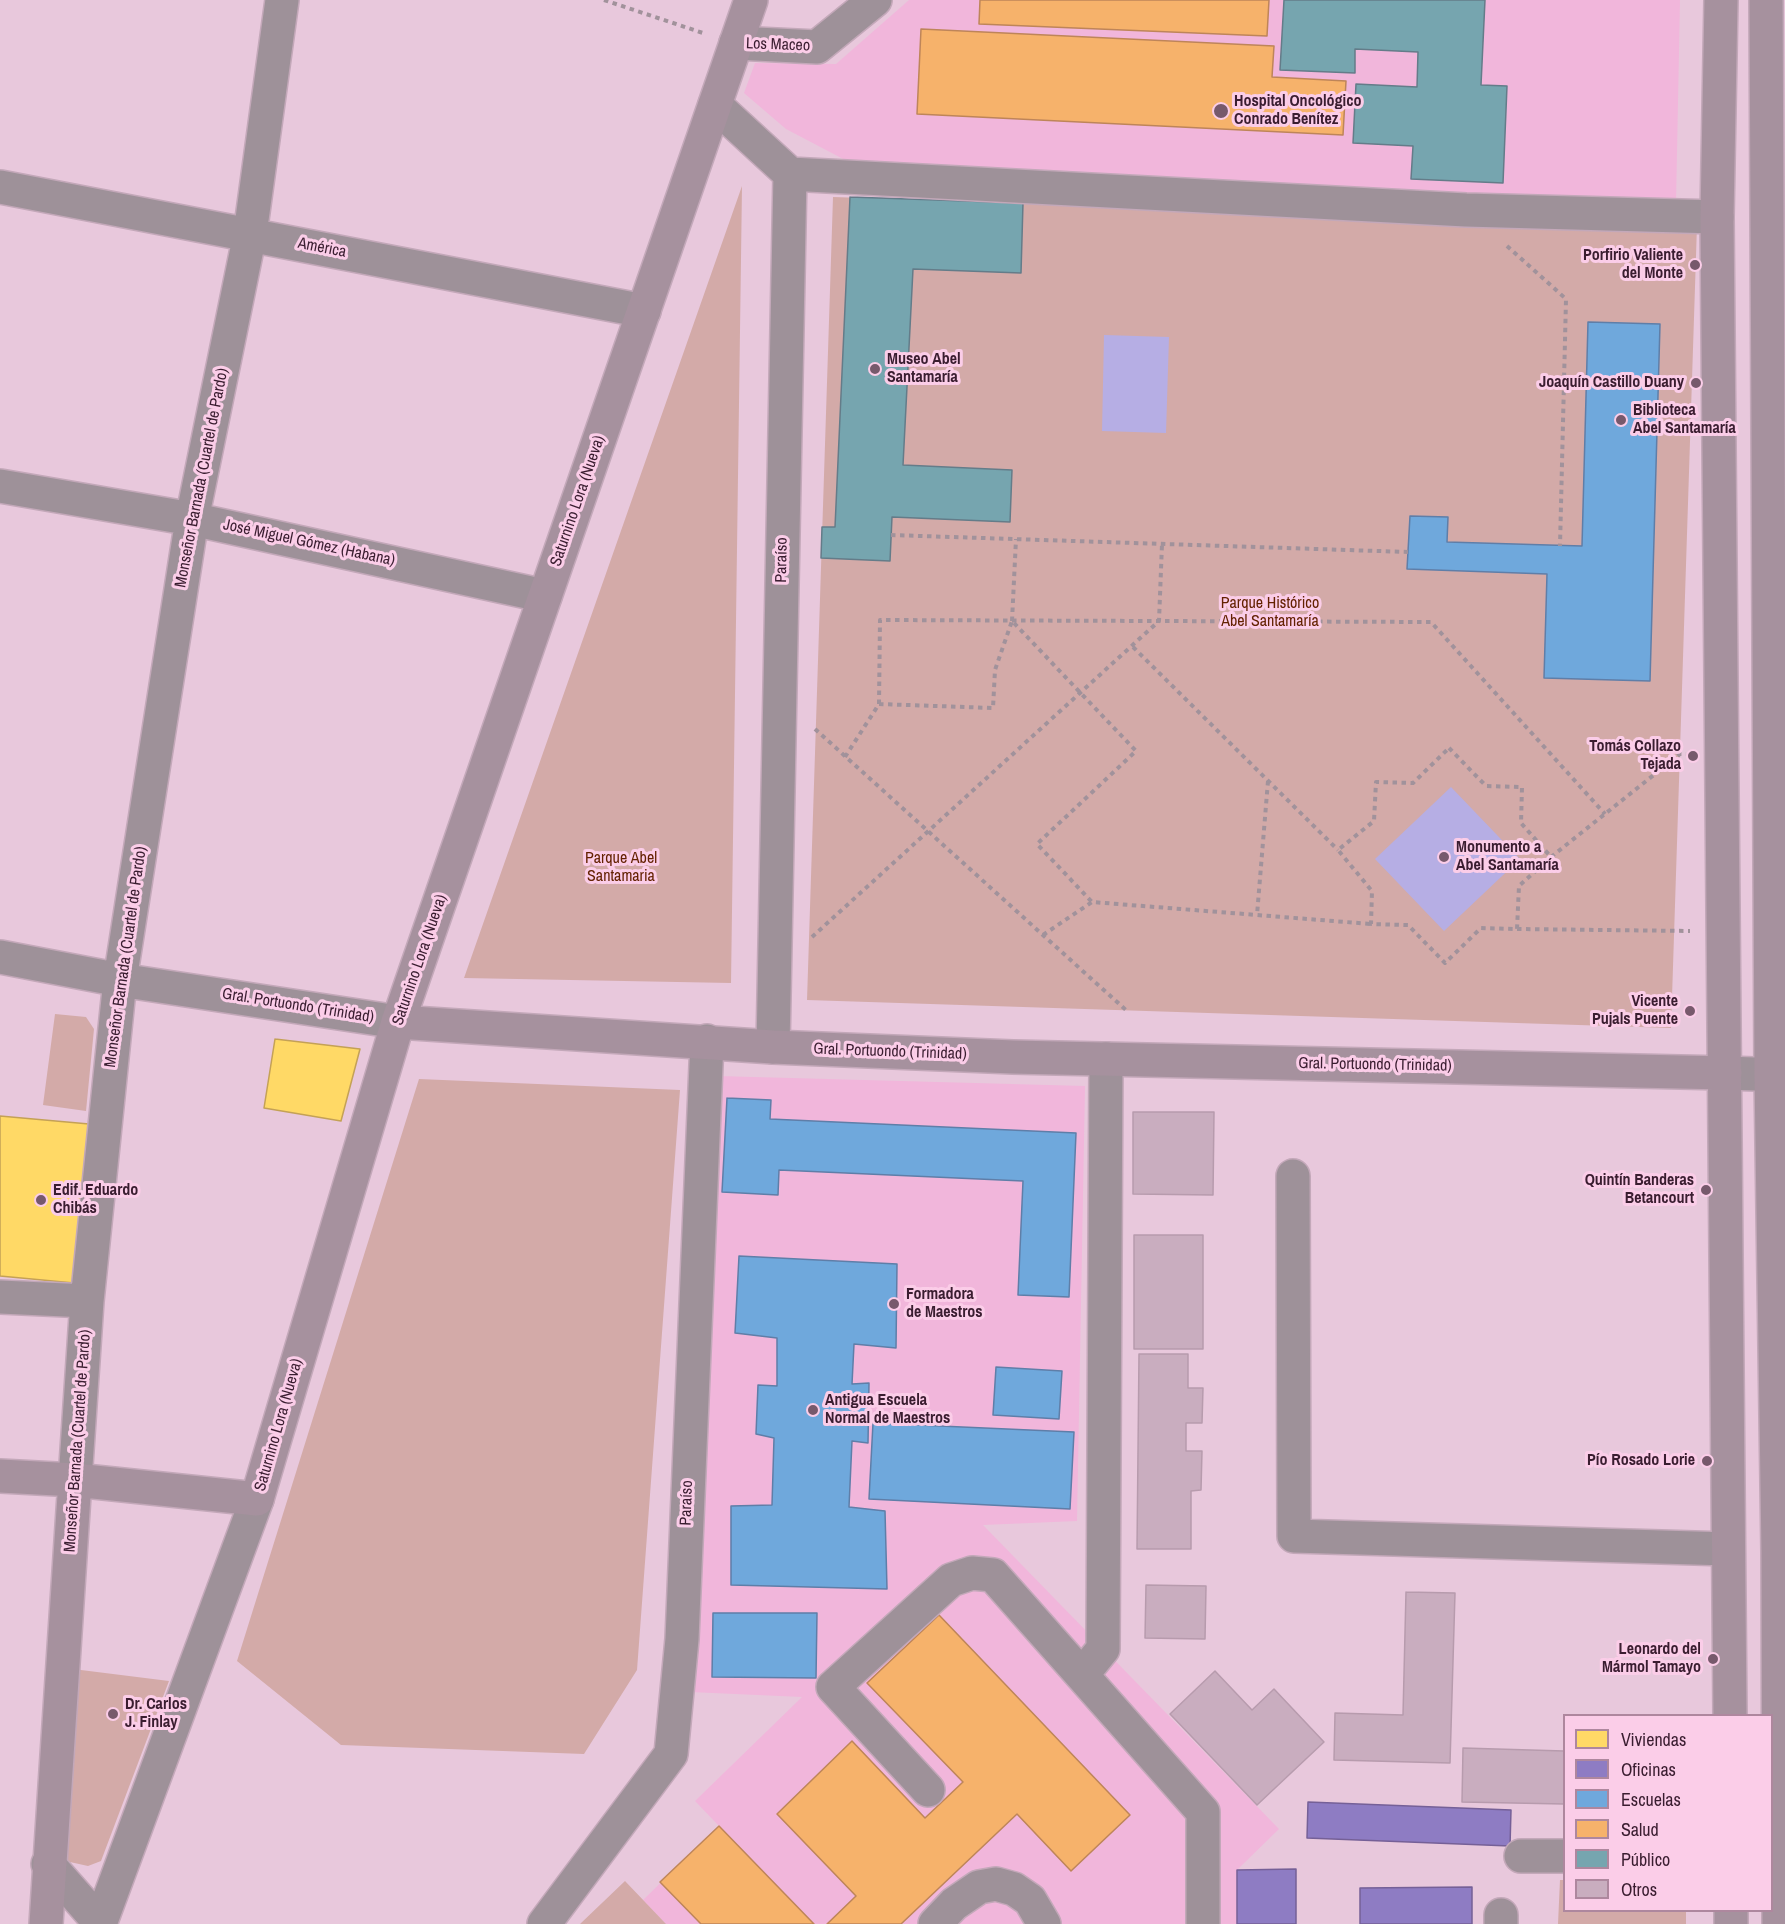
<!DOCTYPE html>
<html>
<head>
<meta charset="utf-8">
<style>
  body { margin:0 }
  #map { position:relative; width:1785px; height:1924px; overflow:hidden; background:#e8c8dc; font-family:"Archivo Narrow",sans-serif }
  canvas { display:block }
  .legend { position:absolute; left:1563px; top:1714px; width:210px; height:198px; box-sizing:border-box; background:#fbcde8; border:2px solid #ae879e; margin:0; padding:8px 10px; list-style:none; font-size:18px; color:#3a1d30 }
  .legend li { display:flex; align-items:center; gap:12px; height:30px }
  .legend b { width:30px; border:2px solid #ae879e }
</style>
</head>
<body>
<div id="map">
<canvas width="1785" height="1924"></canvas>
<ul class="legend">
<li><b style="height:16px;background:#ffd966"></b>Viviendas</li>
<li><b style="height:16px;background:#8e7cc3"></b>Oficinas</li>
<li><b style="height:16px;background:#6fa8dc"></b>Escuelas</li>
<li><b style="height:16px;background:#f6b26b"></b>Salud</li>
<li><b style="height:16px;background:#76a5af"></b>Público</li>
<li><b style="height:16px;background:#c9adbf"></b>Otros</li>
</ul>
</div>
<script>
const c = document.querySelector('canvas').getContext('2d');
c.lineJoin = 'round';
function paint(path, color) { c.fillStyle = color; c.fill(path, 'evenodd'); }
const shape = rows => new Path2D(rows.map(r => 'M' + r).join(''));
function strokePath(path, color, width, dash) { c.strokeStyle = color; c.lineWidth = width; c.lineCap = dash ? 'butt' : 'round'; c.setLineDash(dash || []); c.stroke(path); }
function label(font, color, halo, rows, align = 'center') {
  c.font = font + ' "Archivo Narrow",sans-serif'; c.lineWidth = 6; c.setLineDash([]); c.textBaseline = 'middle'; c.strokeStyle = halo; c.fillStyle = color; for (const [text, x, y, turn = 0] of rows) {
    c.save(); c.translate(x, y); c.rotate((+turn || 0) * Math.PI / 180); c.textAlign = isNaN(turn) ? turn : align; if (halo) c.strokeText(text, 0, 0); c.fillText(text, 0, 0); c.restore();
  }
}
const built = shape([
  [909,0,1680,0,1676,203,868,172,786,129,744,93,755,63,836,64],
  [717,1076,1085,1086,1077,1521,983,1525,1279,1829,1237,1870,1237,1924,666,1924,643,1900,719,1826,695,1801,802,1697,690,1692]
]);
const green = shape([
  [742,186,731,983,464,978],
  [833,197,1697,225,1671,1028,807,1000],
  [55,1014,86,1017,94,1029,86,1111,43,1105],
  [419,1079,680,1090,637,1670,584,1754,341,1745,237,1661],
  [73,1669,169,1681,101,1861,88,1866,70,1862,63,1854],
  [1560,1880,1564,1880,1564,1910,1686,1911,1686,1924,1558,1924],
  [625,1881,666,1924,580,1924]
]);
const water = shape([
  [1104,335,1169,337,1166,433,1102,431],
  [1451,787,1520,859,1444,931,1375,859]
]);
const homes = shape([
  [275,1039,360,1049,341,1121,264,1108,275,1039],
  [0,1116,89,1124,74,1283,0,1276,0,1116]
]);
const offices = shape([
  [1308,1802,1511,1810,1510,1846,1307,1838,1308,1802],
  [1296,1869,1296,1924,1237,1924,1237,1870,1296,1869],
  [1472,1887,1472,1924,1360,1924,1360,1888,1472,1887]
]);
const schools = shape([
  [1588,322,1660,324,1650,681,1544,678,1547,574,1407,569,1410,516,1448,517,1447,542,1582,546,1588,322],
  [727,1098,771,1100,770,1119,1076,1133,1069,1297,1018,1295,1023,1181,779,1170,778,1195,722,1192,727,1098],
  [739,1256,897,1264,896,1348,854,1344,852,1384,869,1383,868,1443,852,1441,849,1507,885,1511,887,1589,731,1585,731,1506,772,1505,774,1438,756,1434,758,1385,777,1386,777,1338,735,1333,739,1256],
  [996,1367,1062,1371,1059,1419,993,1415,996,1367],
  [873,1423,1074,1432,1070,1509,869,1499,873,1423],
  [713,1613,817,1613,816,1678,712,1677,713,1613]
]);
const health = shape([
  [980,0,1269,0,1267,36,979,24,980,0],
  [921,29,1274,46,1272,77,1346,81,1343,135,917,114,921,29],
  [939,1615,1130,1815,1071,1871,1017,1814,901,1924,827,1924,856,1896,777,1814,852,1741,925,1818,963,1782,867,1683,939,1615],
  [719,1826,814,1924,701,1924,660,1882,719,1826]
]);
const public = shape([
  [1284,0,1485,0,1481,85,1507,86,1503,183,1411,179,1413,146,1353,143,1356,84,1417,87,1418,52,1355,49,1355,73,1280,70,1284,0],
  [850,197,1023,203,1021,273,913,269,903,465,1012,470,1010,522,892,517,890,561,821,558,822,527,835,527,850,197]
]);
const building = shape([
  [1133,1112,1214,1112,1213,1195,1133,1194,1133,1112],
  [1134,1235,1203,1235,1203,1349,1134,1349,1134,1235],
  [1139,1354,1188,1354,1188,1388,1203,1388,1202,1423,1186,1423,1186,1451,1202,1451,1201,1490,1191,1491,1191,1549,1137,1549,1139,1354],
  [1146,1585,1206,1586,1205,1639,1145,1638,1146,1585],
  [1406,1592,1455,1593,1450,1763,1334,1760,1335,1713,1403,1715,1406,1592],
  [1215,1671,1252,1710,1274,1689,1324,1742,1257,1805,1170,1714,1215,1671],
  [1463,1748,1564,1751,1564,1804,1462,1802,1463,1748]
]);
const path = shape([
  [604,0,703,33],
  [1507,246,1566,299,1560,546],
  [891,535,1408,552],
  [1012,621,1016,539],
  [1133,647,1338,850],
  [879,704,993,708,995,670,1012,621,1136,751,1037,844,1092,902],
  [815,729,1127,1011],
  [1449,748,1486,786,1522,787,1521,823,1551,857,1519,886,1517,929,1481,928,1445,963,1408,925,1371,924,1372,891,1338,850,1374,821,1376,782,1413,783,1449,748],
  [845,757,879,704,880,620,1431,622,1605,814],
  [1268,781,1257,915,1371,924],
  [1551,857,1680,754,1686,754],
  [1517,929,1690,931],
  [1043,935,1092,902,1257,915],
  [812,937,1159,621,1162,544]
]);
const minor = shape([
  [736,43,817,47,875,0],
  [715,105,790,174,773,1047],
  [790,174,1466,210,1717,217],
  [0,187,644,311],
  [0,486,192,519,545,596],
  [0,957,120,980,398,1022],
  [1725,1073,1785,1075],
  [1293,1176,1294,1536,1728,1549],
  [0,1297,87,1301],
  [75,1480,87,1301,120,980,192,519,250,234,282,0],
  [1082,1675,1103,1649,1106,1059],
  [928,1790,833,1687,951,1580,972,1573,993,1575,1203,1812,1203,1924],
  [1521,1856,1564,1856],
  [48,1864,101,1924],
  [100,1924,257,1499],
  [544,1924,671,1754,682,1639,707,1041],
  [935,1924,954,1904,979,1887,996,1884,1014,1889,1030,1900,1044,1924],
  [1501,1924,1501,1915]
]);
const major = shape([
  [1721,0,1717,217,1730,1716],
  [1766,0,1771,1075,1778,1552,1779,1924],
  [398,1022,773,1047,1013,1057,1725,1073],
  [0,1476,75,1480,257,1499,398,1022,751,0],
  [1731,1910,1731,1924],
  [46,1924,75,1480]
]);
const markers = [
  [1221,111,8,"#77596c"],
  [1695,265,6,"#77596c"],
  [875,369,6,"#77596c"],
  [1696,383,6,"#77596c"],
  [1621,420,6,"#77596c"],
  [1693,756,6,"#77596c"],
  [1444,857,6,"#77596c"],
  [1690,1011,6,"#77596c"],
  [1706,1190,6,"#77596c"],
  [41,1200,6,"#77596c"],
  [894,1304,6,"#77596c"],
  [813,1410,6,"#77596c"],
  [1707,1461,6,"#77596c"],
  [1713,1659,6,"#77596c"],
  [113,1714,6,"#77596c"]
];
const streetNames = [
  ["Los Maceo",778,45,2],
  ["América",322,248,11],
  ["Monseñor Barnada (Cuartel de Pardo)",202,478,-79],
  ["Saturnino Lora (Nueva)",578,501,-71],
  ["José Miguel Gómez (Habana)",309,543,12],
  ["Paraíso",782,560,-89],
  ["Monseñor Barnada (Cuartel de Pardo)",126,957,-82],
  ["Saturnino Lora (Nueva)",420,960,-71],
  ["Gral. Portuondo (Trinidad)",298,1006,9],
  ["Gral. Portuondo (Trinidad)",890,1052,2],
  ["Gral. Portuondo (Trinidad)",1375,1065,1],
  ["Saturnino Lora (Nueva)",279,1425,-74],
  ["Monseñor Barnada (Cuartel de Pardo)",78,1441,-86],
  ["Paraíso",687,1503,-88]
];
const poiNames = [
  ["Hospital Oncológico",1234,102],
  ["Conrado Benítez",1234,120],
  ["Porfirio Valiente",1683,256,"right"],
  ["del Monte",1683,274,"right"],
  ["Museo Abel",887,360],
  ["Santamaría",887,378],
  ["Joaquín Castillo Duany",1684,383,"right"],
  ["Biblioteca",1633,411],
  ["Abel Santamaría",1633,429],
  ["Tomás Collazo",1681,747,"right"],
  ["Tejada",1681,765,"right"],
  ["Monumento a",1456,848],
  ["Abel Santamaría",1456,866],
  ["Vicente",1678,1002,"right"],
  ["Pujals Puente",1678,1020,"right"],
  ["Quintín Banderas",1694,1181,"right"],
  ["Betancourt",1694,1199,"right"],
  ["Edif. Eduardo",53,1191],
  ["Chibás",53,1209],
  ["Formadora",906,1295],
  ["de Maestros",906,1313],
  ["Antigua Escuela",825,1401],
  ["Normal de Maestros",825,1419],
  ["Pío Rosado Lorie",1695,1461,"right"],
  ["Leonardo del",1701,1650,"right"],
  ["Mármol Tamayo",1701,1668,"right"],
  ["Dr. Carlos",125,1705],
  ["J. Finlay",125,1723]
];
const parkNames = [
  ["Parque Histórico",1270,604],
  ["Abel Santamaría",1270,622],
  ["Parque Abel",621,859],
  ["Santamaria",621,877]
];
paint(built, '#f1b6db');
paint(green, '#d3aaa8');
paint(water, '#b6aee4');
paint(homes, '#ffd966');
strokePath(homes, '#c4a156', 1.5);
paint(offices, '#8e7cc3');
strokePath(offices, '#756097', 1.5);
paint(schools, '#6fa8dc');
strokePath(schools, '#5f7ea8', 1.5);
paint(health, '#f6b26b');
strokePath(health, '#be8559', 1.5);
paint(public, '#76a5af');
strokePath(public, '#647c89', 1.5);
paint(building, '#c9adbf');
strokePath(building, '#b79bad', 1.5);
strokePath(minor, '#c3a8b9', 36);
strokePath(major, '#c3a8b9', 36);
strokePath(path, '#a1929b', 4, [4.5, 4.5]);
strokePath(minor, '#9e9199', 33);
strokePath(major, '#a6919e', 33);
for (const [x, y, r, color] of markers) { const dot = new Path2D(); dot.arc(x, y, r, 0, 2 * Math.PI); c.fillStyle = color; c.fill(dot); strokePath(dot, '#fbcde8', 2); }
label('16px', '#3a1d30', '#fbcde8', streetNames);
label('bold 16px', '#3a1d30', '#fbcde8', poiNames, 'left');
label('16px', '#632101', '#fbcde8', parkNames);
</script>
</body>
</html>
